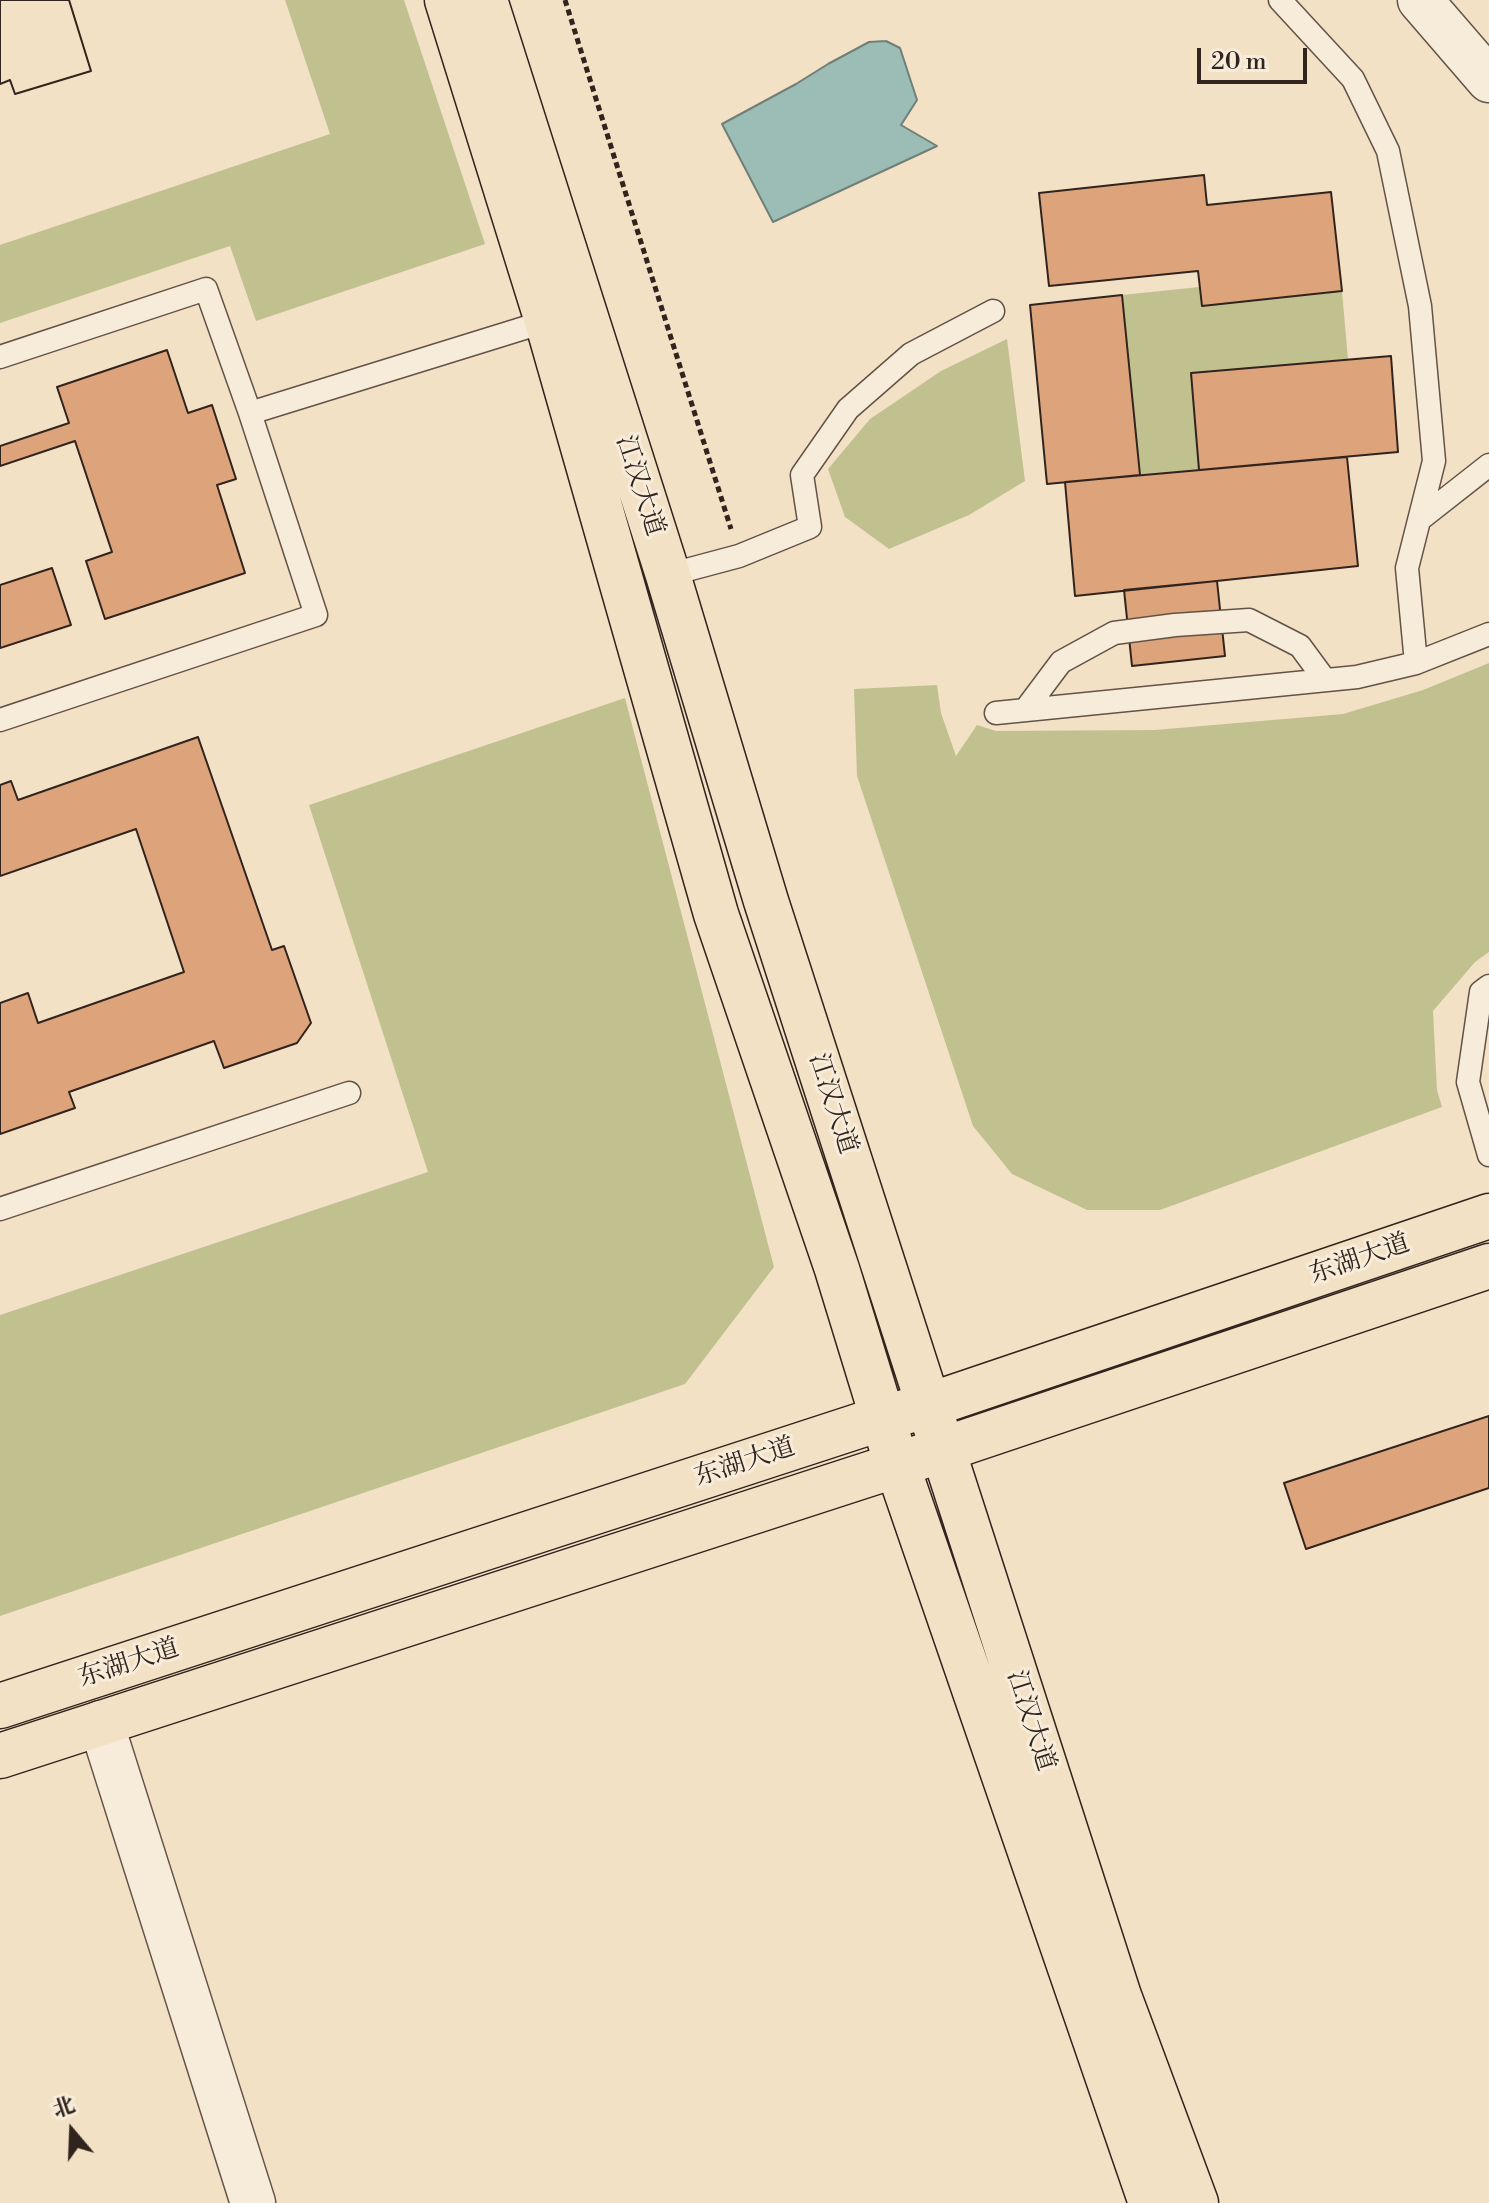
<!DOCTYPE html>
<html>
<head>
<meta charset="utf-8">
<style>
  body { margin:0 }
  #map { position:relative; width:1489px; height:2203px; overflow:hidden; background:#f3e1c5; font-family:"Libre Bodoni","Noto Serif SC",serif }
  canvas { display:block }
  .north { position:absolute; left:32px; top:2091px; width:80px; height:80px; -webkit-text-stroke:6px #f7ecd9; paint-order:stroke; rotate:341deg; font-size:22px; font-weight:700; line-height:32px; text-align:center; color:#31231d }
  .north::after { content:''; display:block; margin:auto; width:28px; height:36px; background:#31231d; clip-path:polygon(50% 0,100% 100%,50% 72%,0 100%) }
  .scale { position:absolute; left:1197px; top:48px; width:110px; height:36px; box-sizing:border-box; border:4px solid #31231d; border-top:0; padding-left:10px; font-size:24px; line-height:28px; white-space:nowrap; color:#31231d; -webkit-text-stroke:6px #f7ecd9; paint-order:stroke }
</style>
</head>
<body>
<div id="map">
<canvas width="1489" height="2203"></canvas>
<div class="north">北</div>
<div class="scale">20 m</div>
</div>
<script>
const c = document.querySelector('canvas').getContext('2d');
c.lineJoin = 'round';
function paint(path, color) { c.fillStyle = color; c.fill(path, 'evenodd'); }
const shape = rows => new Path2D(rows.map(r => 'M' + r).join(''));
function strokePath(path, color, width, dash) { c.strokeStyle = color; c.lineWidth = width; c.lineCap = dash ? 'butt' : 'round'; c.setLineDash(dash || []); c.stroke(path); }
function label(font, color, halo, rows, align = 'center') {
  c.font = font + ' "Libre Bodoni","Noto Serif SC",serif'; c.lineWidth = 6; c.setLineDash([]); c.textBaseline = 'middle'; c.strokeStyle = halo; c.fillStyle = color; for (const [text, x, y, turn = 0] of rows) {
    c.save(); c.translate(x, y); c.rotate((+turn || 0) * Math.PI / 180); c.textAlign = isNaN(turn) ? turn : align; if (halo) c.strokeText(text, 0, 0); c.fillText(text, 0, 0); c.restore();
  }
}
const green = shape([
  [285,0,404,0,485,244,256,321,230,246,0,323,0,245,330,134],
  [1199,287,1202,306,1342,291,1348,359,1191,373,1199,470,1140,475,1122,295],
  [1007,339,1025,481,969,515,889,549,845,517,828,469,870,419,941,371],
  [1489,663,1489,952,1475,962,1433,1011,1437,1090,1442,1107,1160,1210,1087,1210,1012,1174,973,1126,857,776,854,689,937,685,941,713,956,756,977,725,996,731,1155,730,1343,714,1423,690],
  [625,698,774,1267,685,1384,0,1616,0,1315,428,1172,309,805]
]);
const water = shape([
  [886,41,900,48,917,100,901,125,937,146,773,222,722,124,796,84,828,64,869,42,886,41]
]);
const building = shape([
  [0,0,69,0,91,71,15,94,10,80,0,84,0,0],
  [0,0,69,0,91,71,15,94,10,80,0,84,0,0],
  [1204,175,1207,205,1331,192,1342,291,1202,306,1198,271,1049,286,1039,193,1204,175],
  [1122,295,1140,475,1047,484,1030,305,1122,295],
  [167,350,188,413,212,405,236,479,217,485,245,573,105,619,86,561,112,552,75,441,0,466,0,446,69,423,57,387,167,350],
  [1391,356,1398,452,1199,470,1191,373,1391,356],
  [1347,457,1358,566,1075,596,1065,482,1347,457],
  [52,568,71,625,0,648,0,585,52,568],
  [1217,581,1225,656,1132,666,1124,590,1217,581],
  [198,737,272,950,284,946,311,1023,297,1043,224,1068,214,1041,69,1092,75,1108,0,1134,0,1003,28,993,38,1023,184,972,136,829,0,876,0,785,11,781,18,800,198,737],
  [1489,1416,1489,1488,1306,1549,1284,1483,1489,1416]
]);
const path = shape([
  [565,0,731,529]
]);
const lane = shape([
  [1280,0,1353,79,1388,151,1420,306,1434,461,1407,568,1416,663],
  [0,357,206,289,250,413,316,615,0,720],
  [250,413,547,321],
  [1419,520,1489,465],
  [668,575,739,556,810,527,802,475,848,409,911,354,993,311],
  [1025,710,1061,662,1114,633,1175,625,1249,620,1300,646,1325,680],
  [996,713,1357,677,1416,663,1489,634],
  [1489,986,1481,992,1468,1082,1489,1155],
  [0,1209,349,1093]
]);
const street = shape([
  [1420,0,1489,80],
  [101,1723,253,2203]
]);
const primary = shape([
  [447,0,547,321,716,914,837,1269,897,1465,1151,2203],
  [485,0,668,575,766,901,1119,1996,1196,2203]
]);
const highway = shape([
  [0,1706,883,1418,930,1405,1489,1216],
  [0,1756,897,1465,1489,1266]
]);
const streetNames = [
  ["江汉大道",639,486,72],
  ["江汉大道",832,1104,72],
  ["东湖大道",1360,1260,-19],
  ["东湖大道",745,1463,-18],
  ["东湖大道",129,1664,-18],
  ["江汉大道",1030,1721,72]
];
paint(green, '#c1c190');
paint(water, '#9bbdb5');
strokePath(water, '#717f78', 2);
paint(building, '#dda37b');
strokePath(building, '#31231d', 2);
strokePath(lane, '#625247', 25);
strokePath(street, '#625247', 47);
strokePath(primary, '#31231d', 47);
strokePath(highway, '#31231d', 47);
strokePath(path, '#31231d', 5, [6, 4]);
strokePath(lane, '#f7ecd9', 22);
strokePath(street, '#f7ecd9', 44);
strokePath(primary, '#f3e1c5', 44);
strokePath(highway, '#f3e1c5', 44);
label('26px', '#31231d', '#f7ecd9', streetNames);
</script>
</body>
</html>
